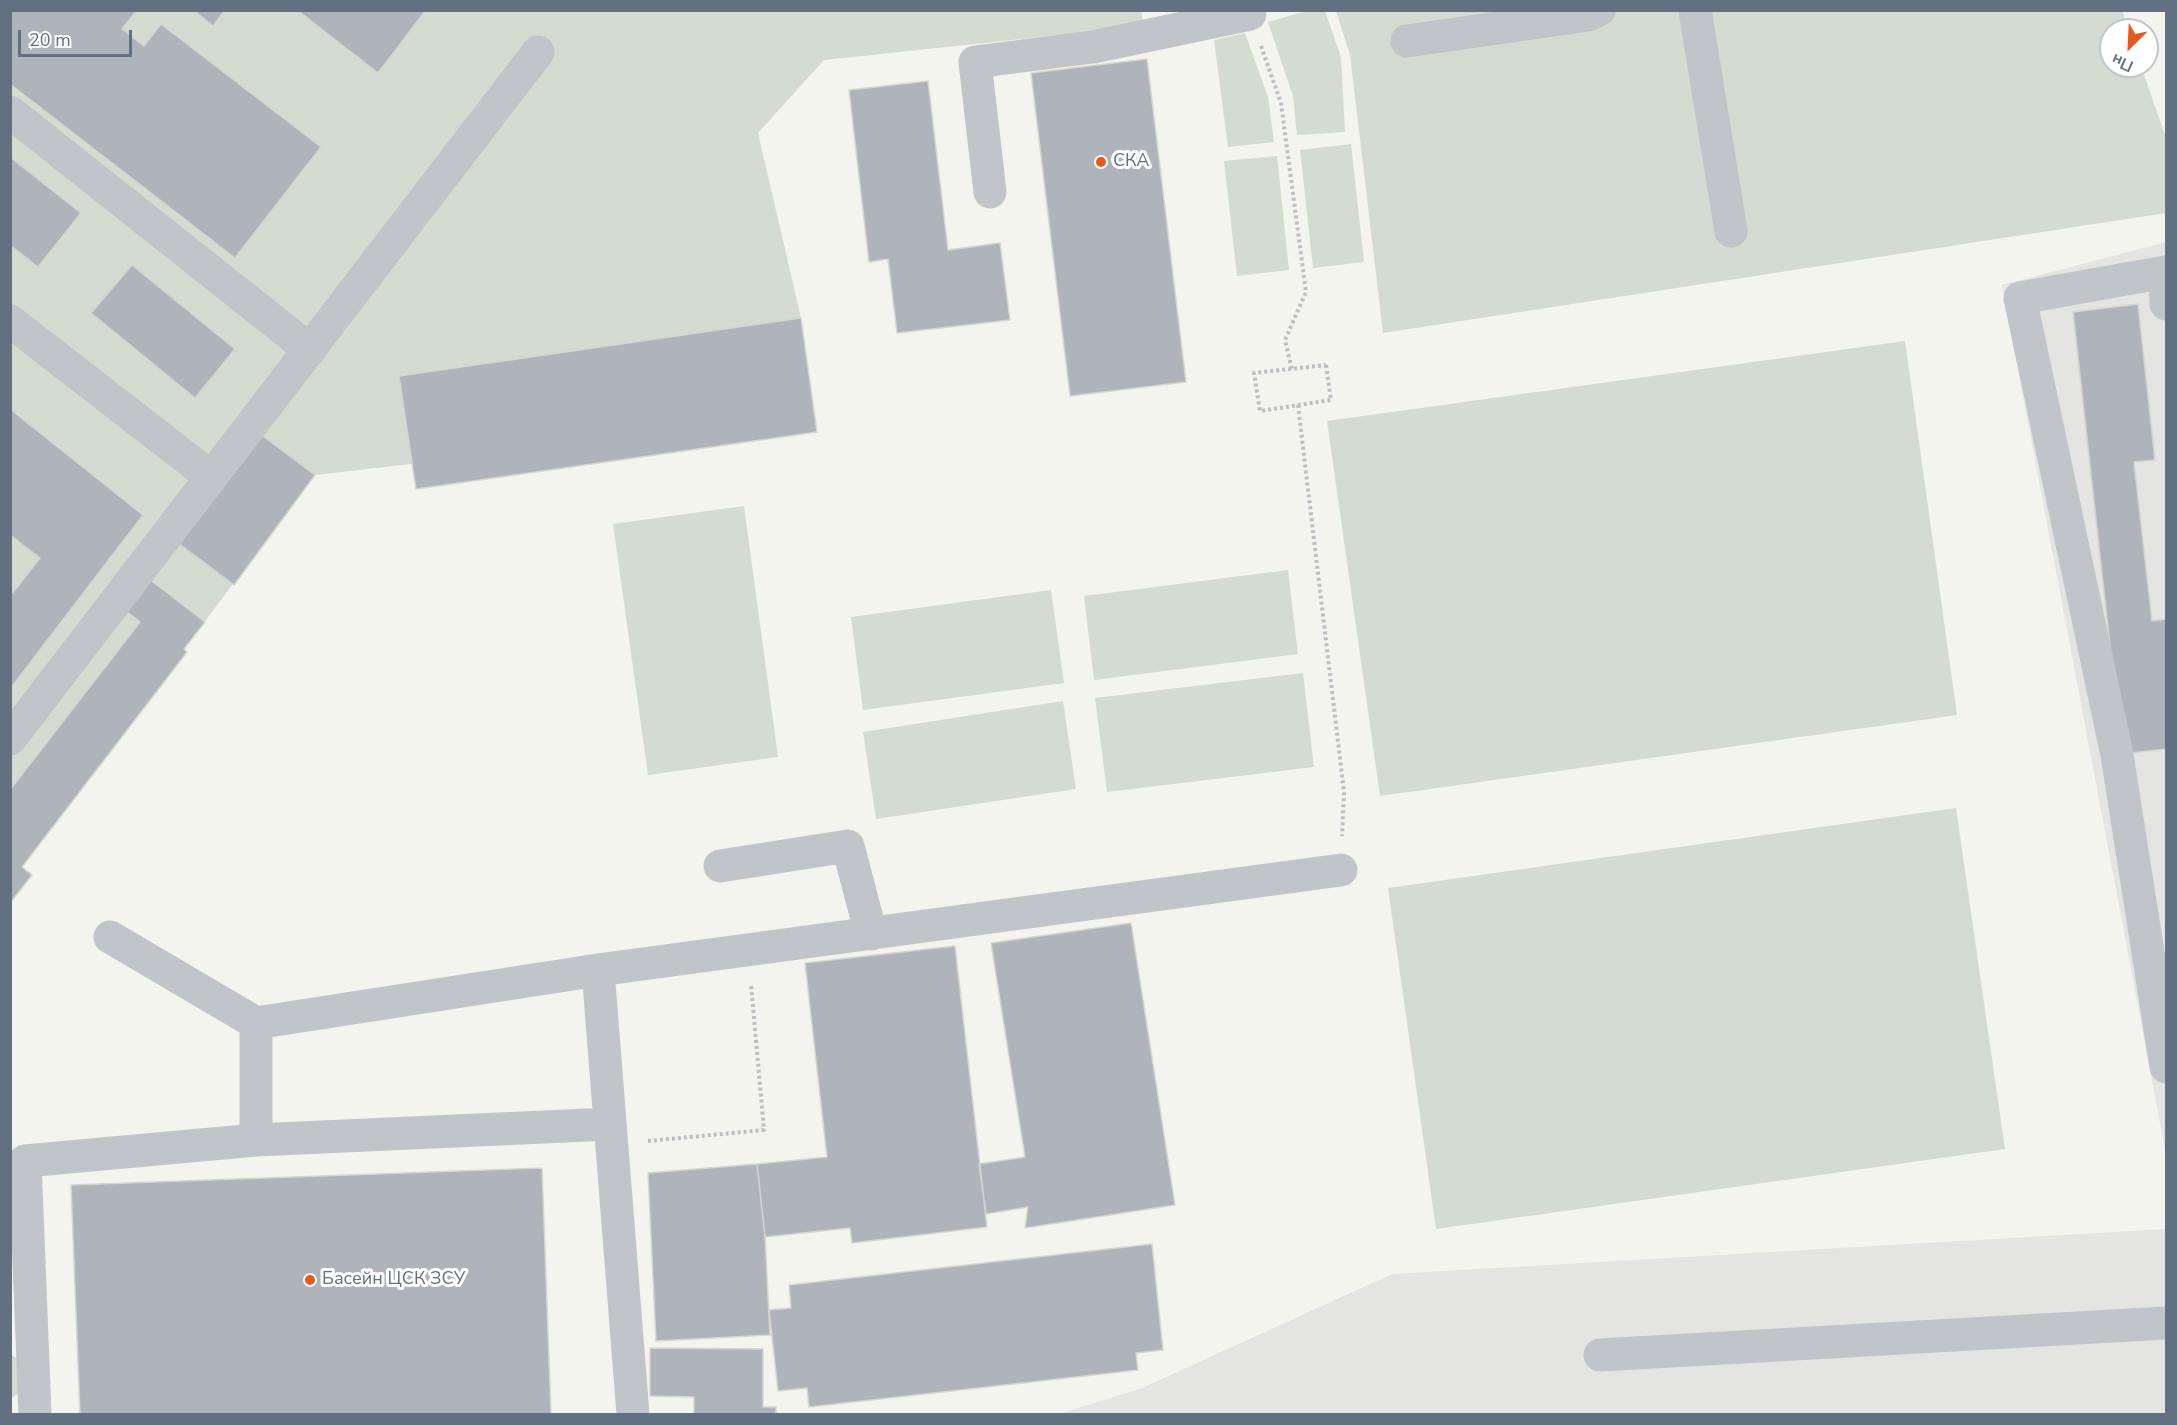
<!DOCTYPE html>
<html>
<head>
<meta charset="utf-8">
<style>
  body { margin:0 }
  #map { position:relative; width:2177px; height:1425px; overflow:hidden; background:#f4f4ef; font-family:"Nunito Sans",sans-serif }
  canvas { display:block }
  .frame { position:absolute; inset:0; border:12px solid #627181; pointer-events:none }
  .north { position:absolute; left:2099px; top:18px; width:60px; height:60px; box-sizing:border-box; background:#fff; border:2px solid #c0c6cd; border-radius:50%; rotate:204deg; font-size:16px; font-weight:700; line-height:24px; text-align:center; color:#627181 }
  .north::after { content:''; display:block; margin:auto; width:21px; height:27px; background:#e65a1d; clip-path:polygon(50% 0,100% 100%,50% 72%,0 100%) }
  .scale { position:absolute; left:18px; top:30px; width:114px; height:27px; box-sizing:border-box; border:3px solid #627181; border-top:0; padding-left:8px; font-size:18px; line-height:21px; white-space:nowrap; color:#627181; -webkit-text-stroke:4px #fff; paint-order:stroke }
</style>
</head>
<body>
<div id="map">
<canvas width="2177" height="1425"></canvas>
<div class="frame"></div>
<div class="north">Пн</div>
<div class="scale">20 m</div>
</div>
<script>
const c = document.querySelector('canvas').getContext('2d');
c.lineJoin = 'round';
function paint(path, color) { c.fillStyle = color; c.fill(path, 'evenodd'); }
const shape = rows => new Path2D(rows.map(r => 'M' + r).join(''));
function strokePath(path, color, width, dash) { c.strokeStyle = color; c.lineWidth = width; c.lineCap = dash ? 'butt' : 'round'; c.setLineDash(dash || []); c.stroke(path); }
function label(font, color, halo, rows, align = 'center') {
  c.font = font + ' "Nunito Sans",sans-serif'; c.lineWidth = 6; c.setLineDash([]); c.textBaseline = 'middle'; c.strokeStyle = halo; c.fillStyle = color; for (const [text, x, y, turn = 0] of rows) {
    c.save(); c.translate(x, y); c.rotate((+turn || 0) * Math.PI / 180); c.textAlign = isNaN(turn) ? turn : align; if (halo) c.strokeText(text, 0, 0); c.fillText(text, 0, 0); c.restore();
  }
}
const built = shape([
  [2166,242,2166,1155,2002,285],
  [2166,1229,2166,1414,1059,1414,1142,1388,1392,1274]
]);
const green = shape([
  [1310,10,1325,11,1341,57,1345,132,1297,135,1293,96,1268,22],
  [11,11,1141,11,1144,26,824,60,758,133,801,318,817,432,416,489,411,464,315,475,184,649,187,652,22,867,32,875,11,903],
  [1336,11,2122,11,2129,30,2111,30,2111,66,2141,66,2166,138,2166,213,1383,333,1350,55],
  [1245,33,1268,97,1274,142,1228,147,1214,40],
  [1351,144,1364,262,1313,268,1300,150],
  [1277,156,1289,270,1237,276,1224,161],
  [1905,341,1957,715,1380,796,1327,421],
  [744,506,778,757,648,775,613,524],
  [1288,570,1298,654,1094,680,1084,596],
  [1051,590,1064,683,863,710,851,617],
  [1303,673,1314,767,1107,792,1095,698],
  [1063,701,1076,789,876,819,863,732],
  [1956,808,2005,1149,1436,1229,1388,888],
  [10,1354,18,1359,18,1394,11,1398]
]);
const building = shape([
  [10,10,137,10,122,29,144,46,161,24,321,147,235,258,10,84,10,10],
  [193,10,225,10,213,26,193,10],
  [297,10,426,10,378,73,297,10],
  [1147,59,1186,382,1070,396,1031,73,1147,59],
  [928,81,948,250,1000,243,1010,320,897,333,888,259,869,262,849,90,928,81],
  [10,157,81,213,38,267,10,245,10,157],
  [132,265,235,349,195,398,91,313,132,265],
  [2138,304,2155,460,2134,462,2152,621,2166,619,2166,749,2122,754,2073,312,2138,304],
  [801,318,817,432,416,489,399,376,801,318],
  [10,409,143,515,10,689,10,596,40,558,10,535,10,409],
  [259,433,315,475,234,585,178,543,259,433],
  [148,578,205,622,184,649,187,652,22,867,32,875,10,903,10,790,140,622,123,609,148,578],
  [1131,923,1175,1205,1025,1228,1028,1207,986,1214,979,1164,1025,1157,991,943,1131,923],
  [955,946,987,1227,852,1243,850,1228,765,1237,757,1164,827,1157,805,963,955,946],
  [757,1164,765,1237,770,1335,656,1341,648,1173,757,1164],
  [542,1168,551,1414,80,1414,71,1185,542,1168],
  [1152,1244,1163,1350,1136,1353,1138,1370,809,1407,807,1388,778,1391,769,1310,791,1308,789,1285,1152,1244],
  [650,1348,763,1349,763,1407,776,1407,776,1414,694,1414,694,1397,650,1396,650,1348]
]);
const path = shape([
  [1261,46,1281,103,1306,292,1285,340,1292,370],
  [1326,365,1331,400,1260,411,1254,373,1326,365],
  [1298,405,1344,792,1342,836],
  [648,1141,764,1130,751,984]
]);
const minor = shape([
  [1695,10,1731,231],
  [1407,41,1588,15,1599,10],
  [10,112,310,350],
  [990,192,975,62,1093,47,1250,14,1249,10],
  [2166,304,2165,272,2020,298,2117,755,2166,1067],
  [10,321,211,477],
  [10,739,538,52],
  [720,866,848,846,871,934],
  [110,937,256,1023,598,970,1341,870],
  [598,970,633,1414],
  [256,1023,256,1140],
  [25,1161,35,1414],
  [10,1173,25,1161,256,1140,610,1124],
  [1600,1355,2166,1323]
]);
const markers = [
  [1101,162,6,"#e65a1d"],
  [310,1280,6,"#e65a1d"]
];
const poiNames = [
  ["СКА",1113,162],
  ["Басейн ЦСК ЗСУ",322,1280]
];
paint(built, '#e4e5e3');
paint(green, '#d4dbd0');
paint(building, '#aeb4b9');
strokePath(building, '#d5d5d2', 1.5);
strokePath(path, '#bdbec0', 4, [3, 3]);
strokePath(minor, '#c1c4c8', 33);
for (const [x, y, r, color] of markers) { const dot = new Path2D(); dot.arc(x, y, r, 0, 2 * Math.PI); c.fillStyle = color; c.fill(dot); strokePath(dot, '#fff', 2); }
label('18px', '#627181', '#fff', poiNames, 'left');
</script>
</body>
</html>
